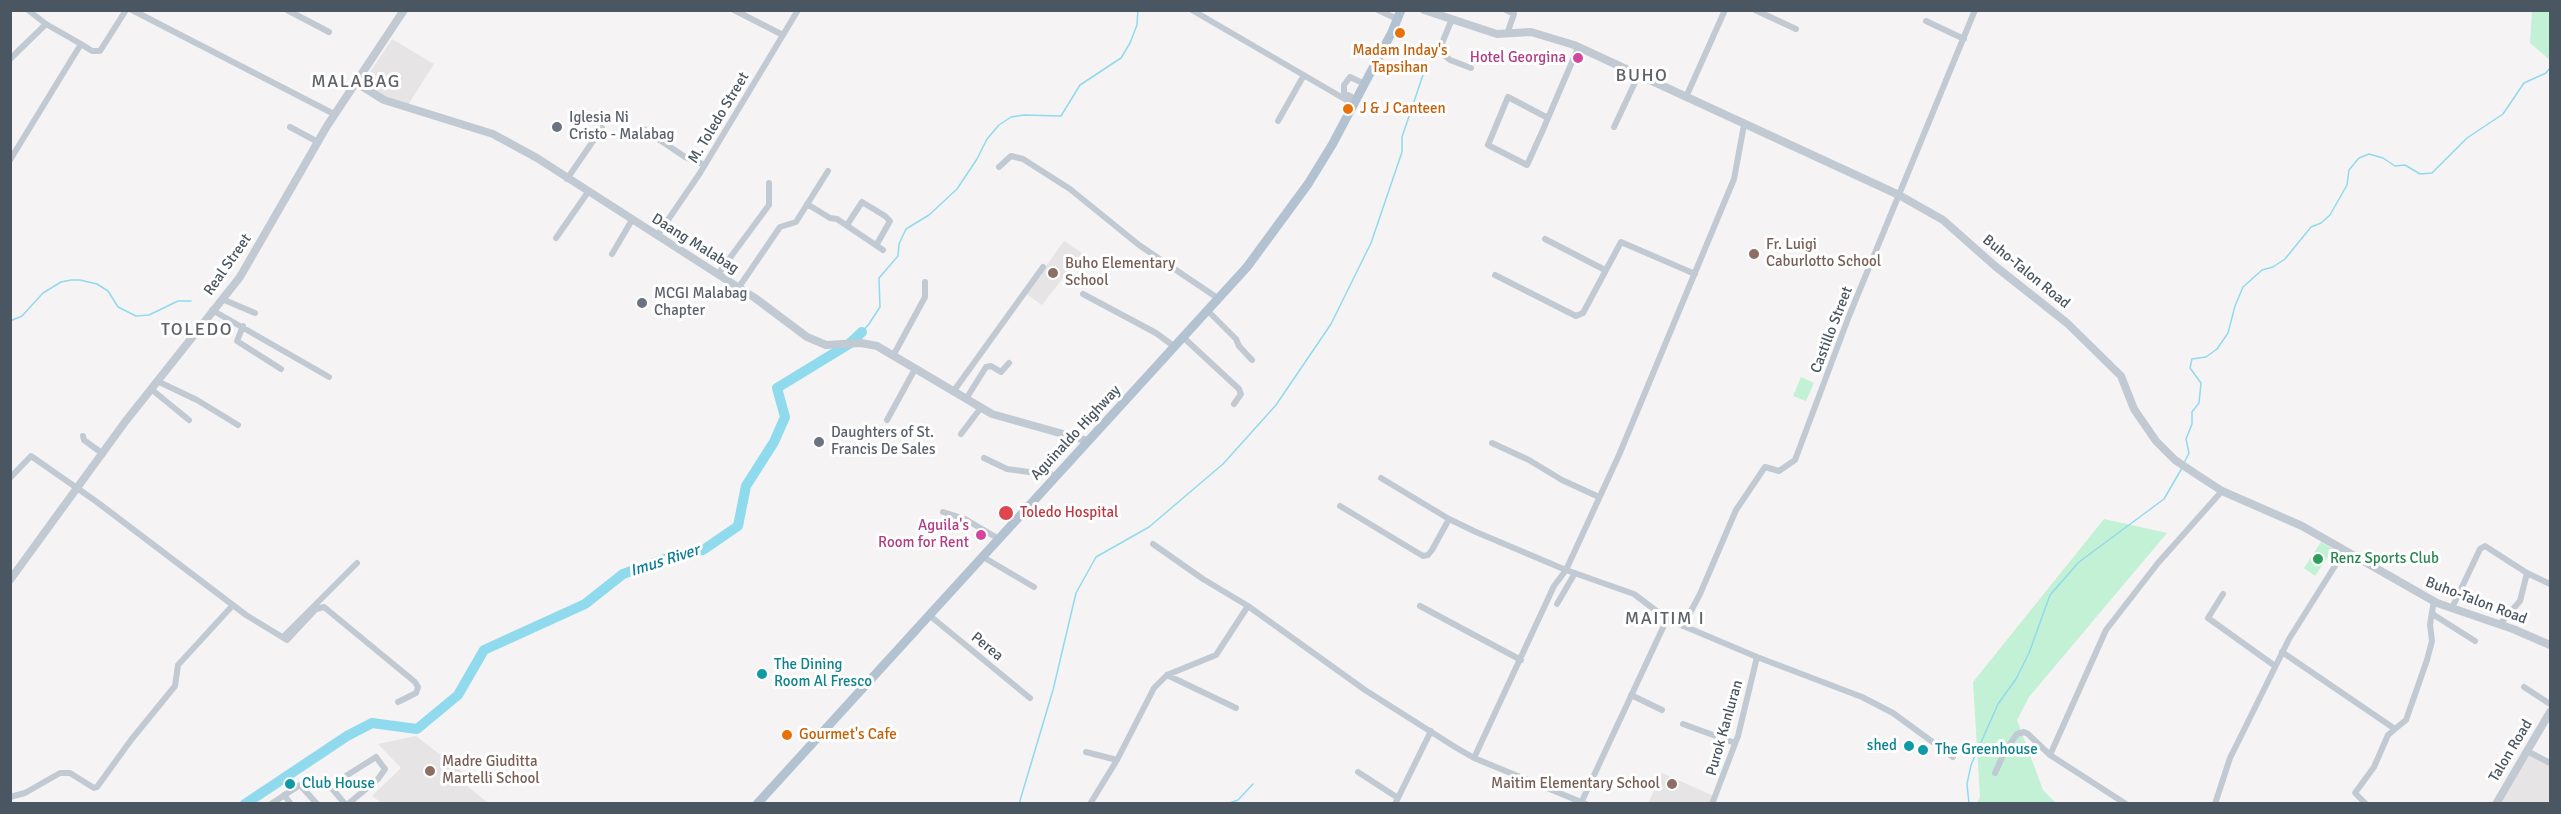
<!DOCTYPE html>
<html>
<head>
<meta charset="utf-8">
<style>
  body { margin:0 }
  #map { position:relative; width:2561px; height:814px; overflow:hidden; background:#f5f3f3; font-family:Signika,sans-serif }
  canvas { display:block }
  .frame { position:absolute; inset:0; border:12px solid #4a5661; pointer-events:none }
</style>
</head>
<body>
<div id="map">
<canvas width="2561" height="814"></canvas>
<div class="frame"></div>
</div>
<script>
const c = document.querySelector('canvas').getContext('2d');
c.lineJoin = 'round';
function paint(path, color) { c.fillStyle = color; c.fill(path, 'evenodd'); }
const shape = rows => new Path2D(rows.map(r => 'M' + r).join(''));
function strokePath(path, color, width, dash) { c.strokeStyle = color; c.lineWidth = width; c.lineCap = dash ? 'butt' : 'round'; c.setLineDash(dash || []); c.stroke(path); }
function label(font, color, halo, rows, align = 'center') {
  c.font = font + ' Signika,sans-serif'; c.lineWidth = 6; c.setLineDash([]); c.textBaseline = 'middle'; c.strokeStyle = halo; c.fillStyle = color; for (const [text, x, y, turn = 0] of rows) {
    c.save(); c.translate(x, y); c.rotate((+turn || 0) * Math.PI / 180); c.textAlign = isNaN(turn) ? turn : align; if (halo) c.strokeText(text, 0, 0); c.fillText(text, 0, 0); c.restore();
  }
}
const education = shape([
  [392,39,434,64,408,105,386,97,370,87,366,78],
  [1064,241,1082,253,1042,305,1026,294],
  [416,736,467,775,466,785,488,803,382,803,372,796,401,768,378,744],
  [2531,753,2550,762,2550,803,2500,804],
  [1662,773,1714,796,1710,803,1648,804]
]);
const green = shape([
  [2532,11,2550,11,2550,60,2530,43],
  [1801,377,1814,383,1806,401,1793,396],
  [2104,519,2167,533,2029,697,2017,720,2043,790,2056,803,1977,803,1980,797,1973,682],
  [2321,542,2333,549,2315,576,2304,568]
]);
const stream = shape([
  [2550,10,2550,11],
  [10,321,22,316,43,293,61,282,71,280,80,280,97,284,108,291,118,307,136,316,149,315,178,301,191,301],
  [862,332,869,324,880,307,879,278,898,256,899,244,906,229,929,215,957,189,977,159,987,139,999,125,1011,117,1024,115,1061,116,1080,85,1121,58,1130,43,1137,25,1138,10],
  [2184,463,2189,453,2186,439,2192,424,2192,412,2199,403,2201,383,2190,368,2192,359,2206,357,2217,349,2228,333,2235,306,2243,287,2262,270,2273,267,2285,259,2311,227,2321,223,2330,215,2347,185,2349,170,2359,158,2369,154,2383,158,2395,166,2405,165,2420,174,2432,173,2467,138,2503,114,2524,83,2546,73,2550,68],
  [1019,804,1053,690,1076,593,1096,557,1149,527,1223,464,1276,405,1331,324,1371,243,1402,152,1402,137,1424,72],
  [1226,804,1238,800,1253,784],
  [1969,804,1967,784,1971,765,1998,704,2016,679,2029,653,2050,595,2079,562,2164,499,2182,468]
]);
const river = shape([
  [245,804,347,736,372,723,417,729,458,695,484,650,585,604,623,574,676,555,703,550,738,526,746,486,774,442,785,417,777,388,849,344,862,332]
]);
const minor = shape([
  [28,10,46,24,81,44],
  [132,10,334,114],
  [287,10,329,32],
  [734,10,783,35],
  [1192,10,1355,105],
  [1378,10,1393,17],
  [1506,10,1514,14,1507,34],
  [1755,10,1796,29],
  [1452,19,1440,48,1441,52,1450,60,1471,68],
  [1926,21,1964,39],
  [10,59,46,24],
  [1686,97,1725,10],
  [1357,100,1344,93,1344,85,1350,77,1365,84],
  [1548,118,1508,97,1488,145,1527,165,1542,132,1578,48],
  [1278,121,1304,75],
  [290,127,318,142],
  [1614,127,1639,74],
  [642,128,685,157,705,165],
  [10,160,81,44,92,51,100,51,126,10],
  [999,167,1011,156,1023,159,1070,189,1139,245,1219,299],
  [567,179,602,128],
  [807,204,830,218,837,219,883,250],
  [847,225,862,202,885,216,890,221,877,244],
  [657,236,700,173,798,10],
  [556,238,588,192],
  [1545,239,1605,270],
  [612,254,632,220],
  [718,274,769,205,769,183],
  [1495,275,1576,316,1583,313,1621,242,1695,274],
  [739,287,780,227,796,222,828,171],
  [1083,294,1156,333,1175,347],
  [222,299,255,313],
  [212,310,329,377],
  [1208,311,1236,339,1239,346,1252,360],
  [243,326,237,341,281,369],
  [1184,338,1239,389,1241,394,1234,404],
  [893,356,925,297,925,282],
  [157,381,197,400,238,425],
  [151,389,189,420],
  [953,392,1043,267],
  [966,399,986,367,991,366,1001,372,1009,363],
  [887,420,915,369],
  [961,434,980,409],
  [83,436,84,440,103,454],
  [1492,443,1529,460,1562,480,1599,497],
  [984,458,1007,469,1029,472,1041,468,1056,477],
  [10,478,31,456,97,502,246,615,287,640,316,609,324,607,415,682,418,687,416,693,398,702],
  [1381,478,1449,519,1476,532,1566,570,1634,594,1667,619,1757,657,1862,697,1893,713,1953,757],
  [1340,506,1423,556,1428,555,1432,550,1449,519],
  [943,512,965,519,999,539],
  [1153,544,1203,579,1248,606,1365,690,1455,747,1474,758,1586,804],
  [983,557,1034,587],
  [2527,573,2550,584],
  [2223,594,2208,618,2275,666],
  [2434,601,2432,612,2434,615,2475,641],
  [1557,604,1575,573],
  [1420,606,1521,660],
  [2452,608,2480,549,2485,546,2527,573,2520,601,2500,624],
  [929,615,1030,698],
  [1683,626,1700,594,1736,510,1765,467,1779,471,1795,460,1849,316,1975,10],
  [283,637,357,563],
  [2282,652,2395,729,2406,720,2427,660,2432,641,2430,625,2432,612],
  [1167,675,1236,708],
  [2524,687,2550,704],
  [1631,695,1662,710],
  [1683,724,1735,743],
  [2527,751,2550,763],
  [1086,752,1117,760],
  [2050,755,2106,630,2158,563,2222,491],
  [1474,758,1554,586,1566,570,1619,455,1734,179,1744,125],
  [1358,772,1398,798],
  [1995,773,2005,751,2017,734,2024,732,2028,734,2050,755,2126,804],
  [284,795,291,804],
  [10,797,25,793,60,773,70,773,94,788,97,787,131,740,175,686,178,665,233,605],
  [1581,803,1667,619],
  [271,804,300,785,317,804],
  [345,804,330,786,376,757,385,769,378,779,348,804],
  [1090,804,1117,760,1154,688,1167,675,1216,655,1248,606],
  [1395,804,1431,731],
  [1712,804,1738,736,1757,657],
  [2215,804,2230,758,2289,639,2345,550],
  [2366,804,2355,793,2374,767,2388,735,2395,729]
]);
const tertiary = shape([
  [1424,10,1497,34,1531,32,1574,45,1899,195,1943,220,1995,266,2067,323,2121,376,2134,409,2156,441,2175,460,2196,474,2222,491,2302,526,2437,603,2513,629,2550,645],
  [355,82,384,100,493,134,537,158,755,298,807,337,826,345,861,343,877,346,992,414,1088,441],
  [10,580,125,422,240,277,327,126,404,10],
  [2496,804,2550,712]
]);
const primary = shape([
  [757,804,1247,267,1308,184,1332,145,1392,32,1401,10]
]);
const markers = [
  [1400,33,6,"#e8710a"],
  [1578,58,6,"#d1479c"],
  [1348,109,6,"#e8710a"],
  [557,127,6,"#6b7280"],
  [1754,254,6,"#8d6e63"],
  [1053,273,6,"#8d6e63"],
  [642,303,6,"#6b7280"],
  [819,442,6,"#6b7280"],
  [1006,513,8,"#e0444e"],
  [981,535,6,"#d1479c"],
  [2318,559,6,"#2e9e5b"],
  [762,674,6,"#0f9aa8"],
  [787,735,6,"#e8710a"],
  [1909,746,6,"#0f9aa8"],
  [1923,750,6,"#0f9aa8"],
  [430,771,6,"#8d6e63"],
  [290,784,6,"#0f9aa8"],
  [1672,784,6,"#8d6e63"]
];
const foodNames = [
  ["Madam Inday's",1400,51,"center"],
  ["Tapsihan",1400,68,"center"],
  ["J & J Canteen",1360,109],
  ["Gourmet's Cafe",799,735]
];
const hotelNames = [
  ["Hotel Georgina",1566,58],
  ["Aguila's",969,526],
  ["Room for Rent",969,543]
];
const worshipNames = [
  ["Iglesia Ni",569,118],
  ["Cristo - Malabag",569,135],
  ["MCGI Malabag",654,294],
  ["Chapter",654,311],
  ["Daughters of St.",831,433],
  ["Francis De Sales",831,450]
];
const streetNames = [
  ["M. Toledo Street",719,118,-59],
  ["Daang Malabag",695,244,32],
  ["Real Street",228,265,-55],
  ["Buho-Talon Road",2026,272,39],
  ["Castillo Street",1832,330,-69],
  ["Aguinaldo Highway",1076,433,-47],
  ["Buho-Talon Road",2476,601,21],
  ["Perea",987,647,39],
  ["Purok Kanluran",1725,728,-74],
  ["Talon Road",2511,751,-59]
];
const educationNames = [
  ["Fr. Luigi",1766,245],
  ["Caburlotto School",1766,262],
  ["Buho Elementary",1065,264],
  ["School",1065,281],
  ["Madre Giuditta",442,762],
  ["Martelli School",442,779],
  ["Maitim Elementary School",1660,784,"right"]
];
const healthNames = [
  ["Toledo Hospital",1020,513]
];
const leisureNames = [
  ["Renz Sports Club",2330,559]
];
const cultureNames = [
  ["The Dining",774,665],
  ["Room Al Fresco",774,682],
  ["shed",1897,746,"right"],
  ["The Greenhouse",1935,750],
  ["Club House",302,784]
];
const waterNames = [
  ["Imus River",665,561,-18]
];
const quarterNames = [
  ["BUHO",1642,76],
  ["MALABAG",356,82],
  ["TOLEDO",197,330],
  ["MAITIM I",1665,619]
];
paint(education, '#e6e4e5');
paint(green, '#c3f1d5');
strokePath(stream, '#90daee', 1.5);
strokePath(river, '#90daee', 10);
strokePath(minor, '#c1cad2', 6);
strokePath(tertiary, '#c1cad2', 8);
strokePath(primary, '#b3c2d1', 9);
for (const [x, y, r, color] of markers) { const dot = new Path2D(); dot.arc(x, y, r, 0, 2 * Math.PI); c.fillStyle = color; c.fill(dot); strokePath(dot, '#fff', 2); }
label('15px', '#c56008', '#fff', foodNames, 'left');
label('15px', '#b23c85', '#fff', hotelNames, 'right');
label('15px', '#5b616d', '#fff', worshipNames, 'left');
label('15px', '#4a5661', '#fff', streetNames);
label('15px', '#785e54', '#fff', educationNames, 'left');
label('15px', '#be3a42', '#fff', healthNames, 'left');
label('15px', '#27864d', '#fff', leisureNames, 'left');
label('15px', '#0d838f', '#fff', cultureNames, 'left');
label('italic 16px', '#0c7c9b', '#fff', waterNames);
c.letterSpacing = '1.5px';
label('18px', '#5f6368', '#fff', quarterNames);
c.letterSpacing = '0px';
</script>
</body>
</html>
